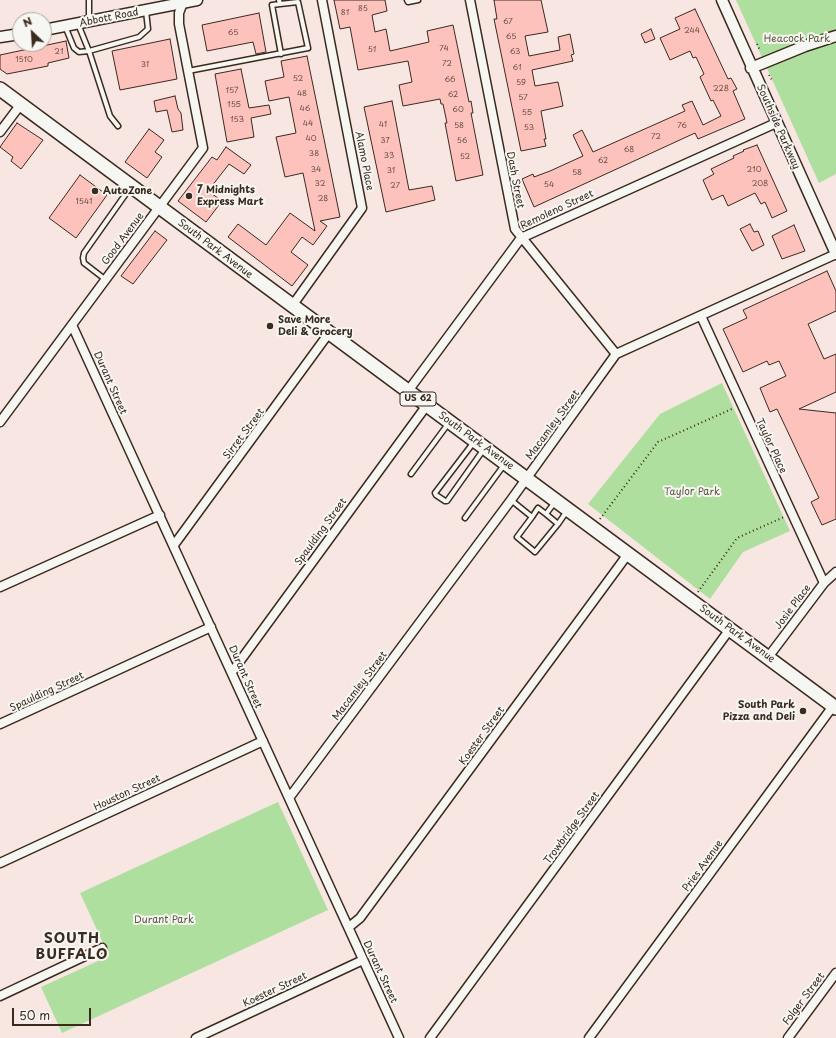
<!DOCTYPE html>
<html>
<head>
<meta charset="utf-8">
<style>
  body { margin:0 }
  #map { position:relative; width:836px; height:1038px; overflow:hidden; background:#f8e6e2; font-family:"Playpen Sans",sans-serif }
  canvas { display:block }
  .north { position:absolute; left:12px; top:12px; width:40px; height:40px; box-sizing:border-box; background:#f6f6f2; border:1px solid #aba49d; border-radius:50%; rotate:335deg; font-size:11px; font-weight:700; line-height:16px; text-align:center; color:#3b2a1e }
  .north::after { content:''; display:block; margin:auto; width:14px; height:18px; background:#3b2a1e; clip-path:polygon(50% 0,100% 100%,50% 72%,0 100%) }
  .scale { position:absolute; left:12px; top:1008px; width:79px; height:18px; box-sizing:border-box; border:2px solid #3b2a1e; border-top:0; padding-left:5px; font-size:12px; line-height:14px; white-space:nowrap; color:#3b2a1e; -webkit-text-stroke:3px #f6f6f2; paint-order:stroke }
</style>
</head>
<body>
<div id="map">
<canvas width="836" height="1038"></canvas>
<div class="north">N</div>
<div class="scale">50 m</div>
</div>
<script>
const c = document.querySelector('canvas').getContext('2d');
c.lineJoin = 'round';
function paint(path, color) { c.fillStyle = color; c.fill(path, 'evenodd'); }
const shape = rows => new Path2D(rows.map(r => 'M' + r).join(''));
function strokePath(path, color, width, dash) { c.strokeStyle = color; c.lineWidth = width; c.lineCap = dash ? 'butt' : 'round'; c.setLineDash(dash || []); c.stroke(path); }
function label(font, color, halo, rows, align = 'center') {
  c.font = font + ' "Playpen Sans",sans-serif'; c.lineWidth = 4; c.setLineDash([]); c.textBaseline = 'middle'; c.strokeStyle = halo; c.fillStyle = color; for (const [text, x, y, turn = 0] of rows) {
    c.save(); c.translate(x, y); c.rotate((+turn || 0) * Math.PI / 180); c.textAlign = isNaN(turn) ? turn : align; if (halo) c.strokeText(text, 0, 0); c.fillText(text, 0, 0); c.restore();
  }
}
const green = shape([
  [736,0,836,0,836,174,819,183],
  [722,383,790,531,743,552,710,599,588,504,660,414],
  [278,802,328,910,62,1033,41,987,109,956,80,893]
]);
const building = shape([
  [334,0,385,0,387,11,372,15,375,32,386,29,390,51,429,42,427,31,453,25,469,102,471,101,473,113,471,113,483,175,456,181,445,123,447,123,443,104,441,104,440,99,403,106,399,85,412,82,408,61,358,70,350,27,340,29,334,0],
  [494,0,541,0,548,32,525,36,529,56,560,50,558,37,570,34,574,54,571,55,573,61,532,70,535,86,558,82,560,91,563,106,541,111,546,139,544,139,546,146,521,151,494,19,497,19,494,0],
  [695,9,728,79,731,78,737,89,733,91,745,119,698,139,695,133,534,207,522,179,533,174,534,177,550,171,583,156,573,135,582,130,593,152,685,111,682,105,692,101,703,125,721,116,713,100,711,101,700,77,704,74,696,57,693,58,690,51,670,60,660,38,680,29,675,18,695,9],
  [259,13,266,52,256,54,253,42,207,51,202,25,259,13],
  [651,29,655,39,645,43,641,34,651,29],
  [170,39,177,79,120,90,112,51,170,39],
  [66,41,69,58,48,63,48,66,7,74,0,69,0,55,66,41],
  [307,56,340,217,320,221,327,226,313,245,302,237,291,252,308,265,292,286,228,237,238,224,266,245,290,213,315,231,303,173,285,177,276,137,296,133,289,97,269,101,265,81,284,77,281,61,307,56],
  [241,69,249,108,269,105,271,114,251,118,254,137,227,142,215,74,241,69],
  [175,96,178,109,181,113,183,130,172,132,167,110,156,112,154,101,175,96],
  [392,101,409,190,432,186,435,200,386,212,364,107,392,101],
  [17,123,43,140,21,169,11,161,13,157,0,147,17,123],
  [149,129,164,140,155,152,162,157,147,178,125,162,149,129],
  [757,145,787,211,772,218,765,202,761,204,755,193,728,206,723,195,712,200,703,180,714,174,711,169,734,158,733,156,744,151,743,150,757,145],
  [226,147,251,165,244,174,229,164,208,191,222,201,206,222,178,201,212,157,217,160,226,147],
  [80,175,107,195,76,238,49,218,80,175],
  [750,224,754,232,758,231,764,245,752,251,740,229,750,224],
  [794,225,805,251,782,259,772,236,794,225],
  [155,231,167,240,133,284,121,276,155,231],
  [827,271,836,291,836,311,808,324,824,359,836,354,836,392,799,409,836,413,836,519,822,525,811,502,819,498,777,409,770,412,760,388,786,376,779,361,769,365,767,361,743,372,723,329,747,318,743,310,827,271]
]);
const path = shape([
  [757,44,760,50],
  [769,75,773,82],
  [600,519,658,442,734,408],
  [698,592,737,538,784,517]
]);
const service = shape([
  [407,0,408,2,418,0],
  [280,4,272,5,281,54],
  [89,21,89,0],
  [65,26,74,48,79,52,89,51,78,24],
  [188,71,308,48,298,2,280,4,279,0],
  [118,126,110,116,89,51,139,37,148,29,146,11],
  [106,280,84,263,83,258,84,253,130,188],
  [474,442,435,493,436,495,445,501,447,501,484,449],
  [411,474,448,424],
  [511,500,532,517,517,537,535,552,558,524,546,514,555,502],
  [532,517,538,508,546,514],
  [465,518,504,465],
  [558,524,567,511]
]);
const minor = shape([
  [470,0,515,229,616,354],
  [0,132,21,104],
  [292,306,362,208,322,0],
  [701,316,824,583],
  [72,325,399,1038],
  [408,391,521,238,776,123],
  [0,422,203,148,179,24,179,13,184,0],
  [174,545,329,333],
  [0,587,160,515],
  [769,656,824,583,836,572],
  [232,672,427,405],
  [0,724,211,627],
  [289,798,511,500,616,354,836,254],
  [0,863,263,741],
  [349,927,360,918,628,554],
  [0,996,102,948],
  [196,1038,363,960],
  [430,1038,730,629],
  [589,1038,833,706],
  [788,1038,836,973]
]);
const tertiary = shape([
  [722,0,836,254],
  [44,30,197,0],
  [0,37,20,34],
  [751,68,805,46,836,36]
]);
const primary = shape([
  [0,89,836,708]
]);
const markers = [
  [95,191,4,"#3b2a1e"],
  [189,196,4,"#3b2a1e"],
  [270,326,4,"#3b2a1e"],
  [803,711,4,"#3b2a1e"]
];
const numberNames = [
  ["85",363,9],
  ["81",345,13],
  ["67",508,22],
  ["244",692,31],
  ["65",233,33],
  ["65",511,37],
  ["74",444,49],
  ["51",372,50],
  ["21",59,52],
  ["63",515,52],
  ["1510",24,60],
  ["72",447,64],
  ["31",145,65],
  ["61",517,68],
  ["52",298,79],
  ["66",450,80],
  ["59",521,83],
  ["228",721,89],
  ["157",232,91],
  ["48",302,94],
  ["62",453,95],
  ["57",523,98],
  ["155",234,105],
  ["46",305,109],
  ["60",458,110],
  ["55",527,113],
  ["153",237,120],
  ["44",308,124],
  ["41",383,125],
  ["58",459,126],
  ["76",682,126],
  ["53",529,128],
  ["72",656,137],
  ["40",311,139],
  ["37",385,141],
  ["56",462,141],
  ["68",629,150],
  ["38",314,154],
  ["33",389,156],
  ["52",465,157],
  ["62",603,161],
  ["34",316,170],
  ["210",754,170],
  ["31",391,171],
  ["58",577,173],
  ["32",320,184],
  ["208",760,184],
  ["54",549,185],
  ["27",395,186],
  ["28",323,199],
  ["1541",84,202]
];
const shields = [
  [418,399,36]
];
const shieldNames = [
  ["US 62",418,399]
];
const streetNames = [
  ["Abbott Road",109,18,-11],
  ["Southside Parkway",778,127,66],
  ["Alamo Place",364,161,79],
  ["Dash Street",515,180,79],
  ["Remoleno Street",557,210,-25],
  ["Good Avenue",123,239,-53],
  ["South Park Avenue",215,249,37],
  ["Durant Street",110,383,66],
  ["Macamley Street",553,425,-54],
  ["Sirret Street",244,434,-53],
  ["South Park Avenue",476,441,36],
  ["Taylor Place",771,446,65],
  ["Spaulding Street",321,532,-54],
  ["Josie Place",793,607,-53],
  ["South Park Avenue",737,634,36],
  ["Durant Street",245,677,66],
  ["Macamley Street",360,686,-53],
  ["Spaulding Street",47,692,-25],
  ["Koester Street",482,736,-54],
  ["Houston Street",127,793,-25],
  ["Trowbridge Street",572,828,-54],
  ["Pries Avenue",703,866,-54],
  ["Durant Street",380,972,65],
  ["Koester Street",275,990,-25],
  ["Folger Street",804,999,-53]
];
const parkNames = [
  ["Heacock Park",797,39],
  ["Taylor Park",692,492],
  ["Durant Park",164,920]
];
const poiNames = [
  ["7 Midnights",197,190],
  ["Express Mart",197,202],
  ["AutoZone",103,191],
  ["Save More",278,320],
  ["Deli & Grocery",278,332],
  ["South Park",795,705,"right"],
  ["Pizza and Deli",795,717,"right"]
];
const districtNames = [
  ["SOUTH",72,939],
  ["BUFFALO",72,955]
];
paint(green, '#afdf9f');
paint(building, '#fec2bc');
strokePath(building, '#3b2a1e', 1);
strokePath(service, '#3b2a1e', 7);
strokePath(minor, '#3b2a1e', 11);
strokePath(tertiary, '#3b2a1e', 13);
strokePath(primary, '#3b2a1e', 16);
strokePath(path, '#3b2a1e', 2, [1, 3]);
strokePath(service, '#f6f6f2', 4);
strokePath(minor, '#f6f6f2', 8);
strokePath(tertiary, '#f6f6f2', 10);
strokePath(primary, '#f6f6f2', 13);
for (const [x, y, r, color] of markers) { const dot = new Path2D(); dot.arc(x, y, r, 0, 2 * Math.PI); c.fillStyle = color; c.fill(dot); strokePath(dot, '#f6f6f2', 1.5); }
label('8px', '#6c5046', null, numberNames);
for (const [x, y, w] of shields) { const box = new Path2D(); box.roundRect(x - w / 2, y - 7, w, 14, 3); c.fillStyle = '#f6f6f2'; c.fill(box); strokePath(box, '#3b2a1e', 1); }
label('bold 9px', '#3b2a1e', null, shieldNames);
label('10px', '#3b2a1e', '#f6f6f2', streetNames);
label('10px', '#58573e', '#f6f6f2', parkNames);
label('bold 10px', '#3b2a1e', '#f6f6f2', poiNames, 'left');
c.letterSpacing = '1px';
label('bold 14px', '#3b2a1e', '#f6f6f2', districtNames);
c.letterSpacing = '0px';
</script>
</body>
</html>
